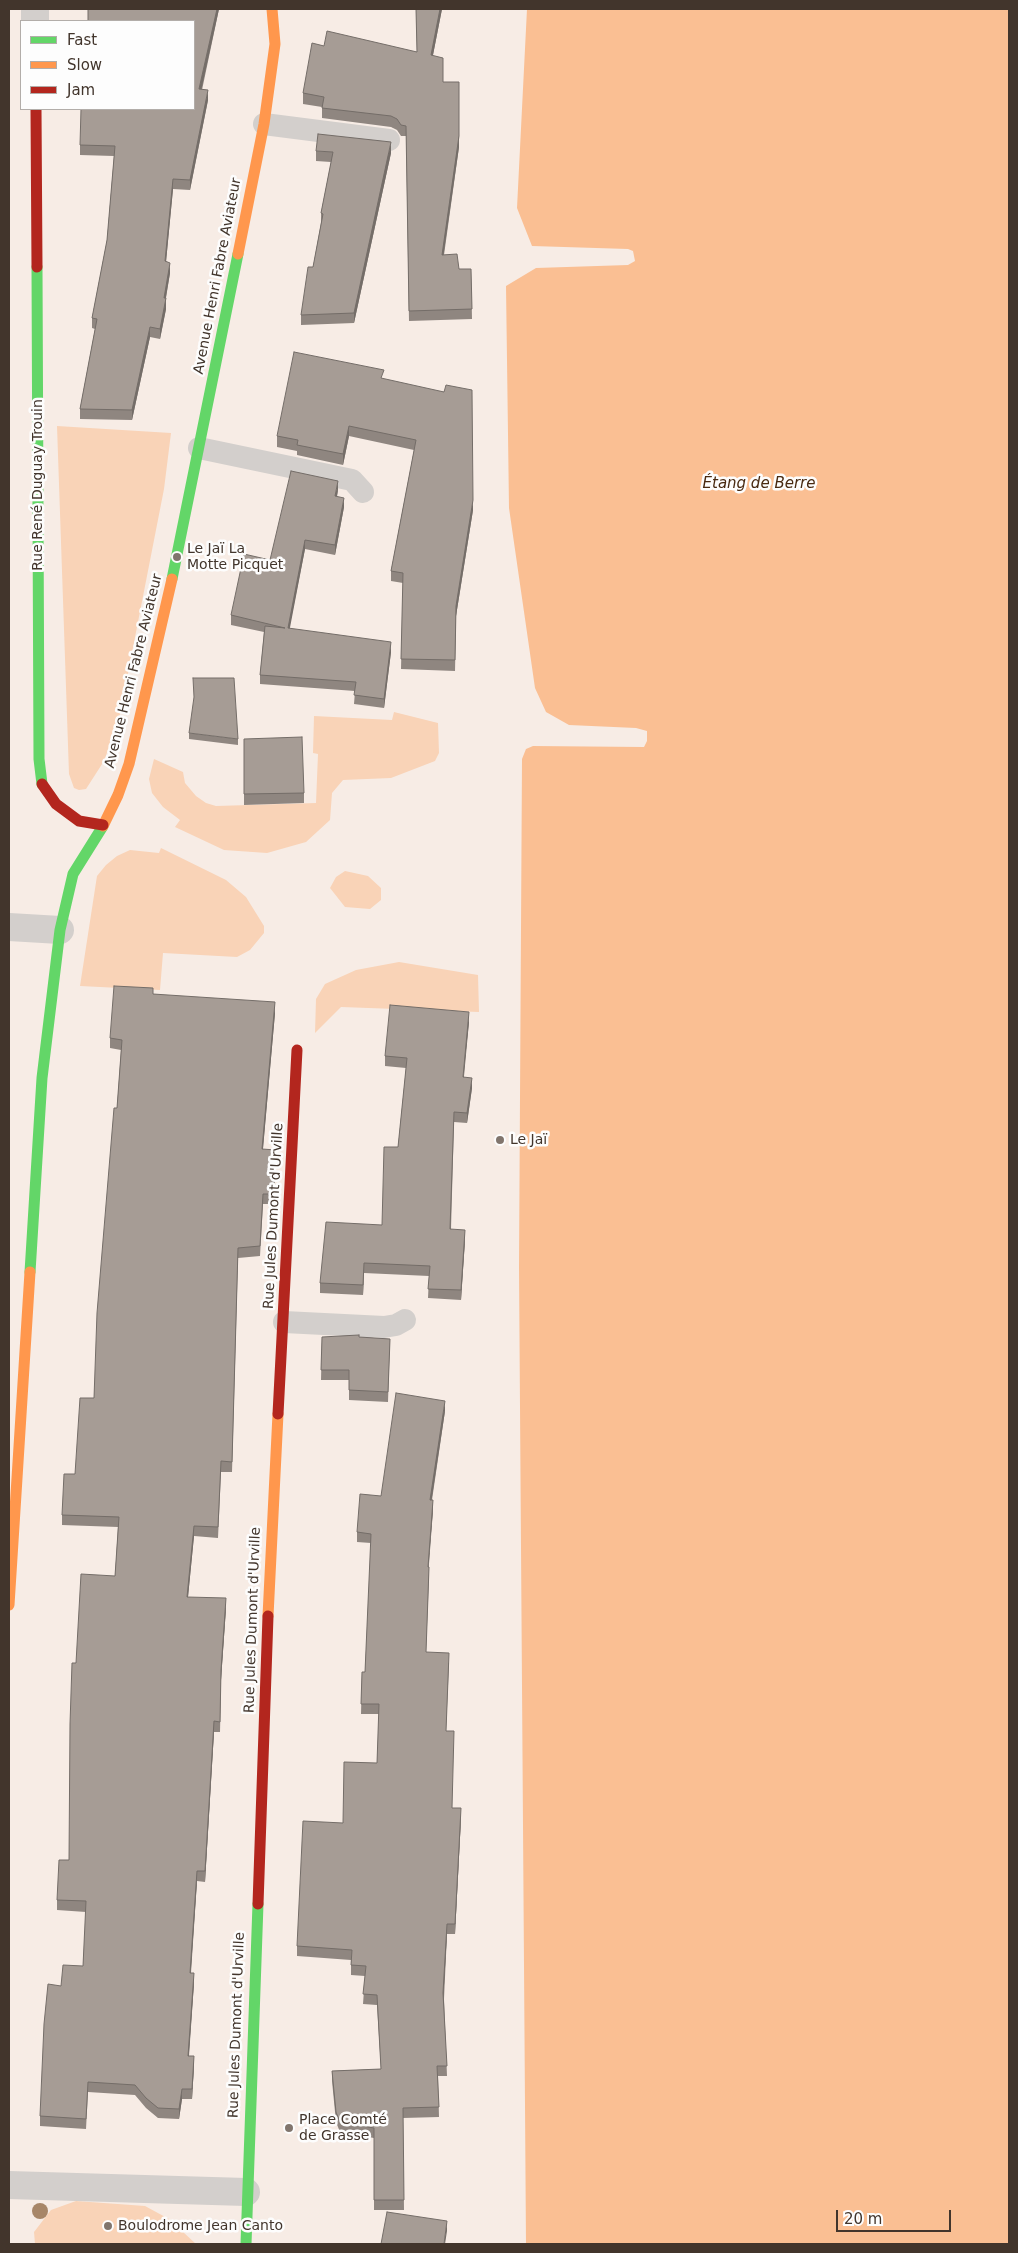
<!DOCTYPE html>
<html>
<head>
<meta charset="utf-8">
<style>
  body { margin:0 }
  #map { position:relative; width:1018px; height:2253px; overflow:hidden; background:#f7ece5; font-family:"DejaVu Sans",sans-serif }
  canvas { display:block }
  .frame { position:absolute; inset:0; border:10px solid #42352c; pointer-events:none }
  .legend { position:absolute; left:20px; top:20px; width:175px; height:90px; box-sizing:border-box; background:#fdfdfd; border:1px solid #b2ada9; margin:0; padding:6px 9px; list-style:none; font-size:15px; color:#42352c }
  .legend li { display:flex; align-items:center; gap:10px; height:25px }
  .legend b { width:25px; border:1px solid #b2ada9 }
  .scale { position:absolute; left:836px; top:2210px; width:115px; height:22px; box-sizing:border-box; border:2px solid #42352c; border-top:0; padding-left:6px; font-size:15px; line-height:18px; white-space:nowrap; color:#42352c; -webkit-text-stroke:4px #fdfdfd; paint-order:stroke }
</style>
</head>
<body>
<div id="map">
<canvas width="1018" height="2253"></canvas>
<div class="frame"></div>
<ul class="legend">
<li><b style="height:6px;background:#63d668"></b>Fast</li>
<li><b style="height:6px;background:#ff974d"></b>Slow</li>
<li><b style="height:6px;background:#b3261e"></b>Jam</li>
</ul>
<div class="scale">20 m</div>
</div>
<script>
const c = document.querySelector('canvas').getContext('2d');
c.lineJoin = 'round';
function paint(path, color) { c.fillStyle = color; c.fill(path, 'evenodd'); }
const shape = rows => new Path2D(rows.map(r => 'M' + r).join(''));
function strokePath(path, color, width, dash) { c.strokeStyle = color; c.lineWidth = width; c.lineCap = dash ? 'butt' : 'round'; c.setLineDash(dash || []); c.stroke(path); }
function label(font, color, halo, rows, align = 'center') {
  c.font = font + ' "DejaVu Sans",sans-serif'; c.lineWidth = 5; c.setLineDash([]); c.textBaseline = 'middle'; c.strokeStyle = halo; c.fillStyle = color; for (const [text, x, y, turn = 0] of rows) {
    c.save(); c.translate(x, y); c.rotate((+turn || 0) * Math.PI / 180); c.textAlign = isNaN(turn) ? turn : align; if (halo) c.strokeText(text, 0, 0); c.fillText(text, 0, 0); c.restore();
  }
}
const green = shape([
  [57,426,171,433,164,489,119,719,104,761,86,789,79,790,74,788,69,774],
  [394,712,438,723,439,753,435,761,391,778,343,780,332,793,330,820,306,842,267,853,224,850,175,827,180,820,163,807,152,793,149,779,154,759,183,772,185,783,196,796,206,803,216,806,316,803,318,754,313,753,314,716,392,720],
  [161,848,226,880,246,897,264,926,264,933,250,950,237,957,163,953,160,990,80,986,97,876,106,865,117,856,130,850,159,853],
  [345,871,368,876,381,888,381,900,370,909,345,907,330,888,336,877],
  [399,962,478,975,479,1012,341,1007,315,1033,316,999,325,984,356,970],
  [76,2201,145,2206,169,2219,196,2244,35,2244,34,2232,51,2210]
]);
const water = shape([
  [527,9,1009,9,1009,2244,526,2244,519,1267,522,759,526,749,533,746,644,747,647,741,647,731,636,728,569,725,546,712,535,688,509,508,506,286,536,268,628,265,635,261,633,251,628,249,532,246,517,208]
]);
const lane = shape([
  [264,124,389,140],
  [199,448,352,480,363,492],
  [284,1322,384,1327,396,1325,405,1320]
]);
const street = shape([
  [35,9,35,21],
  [9,927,60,930],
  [9,2185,246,2192]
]);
const fast = shape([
  [37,267,39,759,42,784],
  [172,579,238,254],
  [30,1272,42,1078,60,930,73,874,103,826],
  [246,2244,258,1904]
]);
const slow = shape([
  [238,254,264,124,275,44,272,9],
  [103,826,118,795,129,764,172,579],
  [9,1605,30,1272],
  [268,1616,278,1414]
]);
const jam = shape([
  [36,109,37,267],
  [42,784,56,804,79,821,103,825],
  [278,1414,297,1050],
  [258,1904,268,1616]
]);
const trees = [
  [40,2211]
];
const wall = shape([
  [88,9,219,9,202,90,208,100,190,190,173,189,166,262,170,273,166,298,166,309,160,339,150,337,132,420,80,419,80,409,95,329,92,328,92,318,107,240,114,156,80,155,80,145,194,109],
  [416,9,442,9,433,55,443,82,459,147,444,255,459,269,471,269,472,319,409,321,406,136,401,136,397,130,391,127,322,118,322,107,303,104,303,93,324,46,417,52],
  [316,151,391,153,354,323,301,325,301,315,313,267,321,223,321,213,331,162,316,161],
  [384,379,473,510,456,616,455,671,401,669,403,583,391,581,391,571,414,450,349,436,343,465,297,455,297,451,277,447,277,436],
  [338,490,337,497,344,507,335,555,305,549,289,629,391,652,384,708,354,704,355,691,260,684,260,675,264,632,231,625,231,615,270,560],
  [189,733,238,739,238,745,189,739],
  [244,739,304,793,304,803,244,805],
  [153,994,275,1013,263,1149,276,1160,273,1204,263,1204,260,1256,238,1258,232,1472,221,1472,218,1538,194,1536,188,1597,226,1608,221,1680,220,1732,214,1732,205,1882,197,1881,191,1973,194,1983,189,2056,194,2066,192,2099,182,2099,179,2119,158,2118,146,2108,135,2095,88,2092,86,2129,40,2126,40,2116,61,1986,83,1966,86,1912,57,1910,57,1900,69,1860,76,1663,115,1576,118,1527,62,1525,62,1515,75,1474,94,1398,117,1108,121,1050,110,1048,110,1038],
  [469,1022,463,1077,472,1088,467,1123,454,1122,451,1229,465,1240,461,1300,428,1298,429,1276,364,1273,363,1295,320,1293,320,1283,382,1225,398,1147,406,1068,385,1066,385,1056],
  [322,1337,359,1337,390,1339,388,1402,349,1400,349,1380,321,1380],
  [445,1411,432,1500,433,1510,428,1567,429,1577,426,1652,449,1663,446,1731,452,1808,461,1818,455,1934,447,1934,444,1999,447,2076,438,2076,439,2117,403,2118,404,2210,374,2210,374,2138,340,2132,336,2122,332,2081,332,2071,381,2069,377,2005,363,2004,365,1976,351,1975,351,1960,297,1956,297,1946,343,1823,377,1763,379,1714,361,1714,362,1672,365,1672,371,1543,357,1542,357,1532,381,1496]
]);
const shadedWall = shape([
  [217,9,219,9,199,100,199,89],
  [440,9,442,9,431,65,431,55],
  [459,82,459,147,442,265,442,255],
  [208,90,208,100,190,190,190,180],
  [391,142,391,153,354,323,354,313],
  [173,179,173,189,165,272,165,261],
  [170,263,170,273,164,308,164,298],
  [166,298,166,309,160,339,160,329],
  [150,327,150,337,132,420,132,410],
  [349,426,349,436,343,465,343,454],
  [338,481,338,490,335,505,335,496],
  [344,498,344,507,335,555,335,545],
  [473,500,473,510,456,616,455,671,456,606],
  [305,540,305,549,288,638,288,628],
  [391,642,391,652,384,708,384,699],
  [275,1002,275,1013,262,1159,262,1149],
  [469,1012,469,1022,463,1087,463,1077],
  [472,1078,472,1088,467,1123,467,1113],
  [276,1150,276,1160,273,1204,273,1194],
  [465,1230,465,1240,461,1300,461,1290],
  [364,1263,364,1273,363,1295,363,1285],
  [445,1401,445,1411,430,1510,430,1500],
  [433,1500,433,1510,428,1577,428,1567],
  [194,1526,194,1536,187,1607,187,1597],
  [226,1598,226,1608,221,1680,220,1732,221,1670],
  [214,1721,214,1732,205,1882,205,1871],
  [461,1808,461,1818,455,1934,455,1924],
  [197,1871,197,1881,190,1983,190,1973],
  [447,1924,447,1934,443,2003,443,1993],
  [194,1973,194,1983,188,2066,188,2056],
  [194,2056,194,2066,192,2099,192,2089],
  [182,2089,182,2099,179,2119,179,2109],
  [447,2221,447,2231,445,2244,444,2244]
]);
const building = shape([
  [88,9,217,9,199,89,208,90,190,180,173,179,165,261,170,263,164,298,166,298,160,329,150,327,132,410,80,409,97,319,92,318,107,240,115,146,80,145,81,109,194,109,194,21,88,21,88,9],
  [416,9,440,9,431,55,443,58,443,82,459,82,459,136,442,255,457,254,459,269,471,269,472,309,409,311,406,126,401,125,397,119,391,116,322,108,324,97,303,93,312,43,324,46,327,31,417,52,416,9],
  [318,134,391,142,354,313,301,315,308,267,313,267,323,214,321,213,333,152,316,151,318,134],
  [294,352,384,370,381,378,444,392,446,385,472,390,473,500,456,606,455,660,401,659,403,573,391,571,416,440,349,426,343,454,297,445,298,440,277,436,294,352],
  [291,471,338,481,335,496,344,498,335,545,305,540,288,628,391,642,384,699,354,695,356,682,260,675,265,626,285,628,231,615,244,554,270,560,291,471],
  [193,678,234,678,238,739,189,733,194,697,193,678],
  [302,737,304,793,244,794,244,739,302,737],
  [114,986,153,988,153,994,275,1002,262,1149,276,1150,273,1194,263,1194,260,1246,238,1248,232,1462,221,1461,218,1527,194,1526,187,1597,226,1598,221,1670,220,1722,214,1721,205,1871,197,1871,190,1973,194,1973,188,2056,194,2056,192,2089,182,2089,179,2109,158,2108,146,2098,135,2085,88,2082,86,2119,40,2116,44,2024,48,1984,61,1986,63,1965,83,1966,86,1901,57,1900,59,1860,69,1860,70,1724,72,1663,76,1663,81,1574,115,1576,119,1517,62,1515,64,1474,75,1474,80,1398,94,1398,97,1313,114,1108,117,1108,122,1040,110,1038,114,986],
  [390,1005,469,1012,463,1077,472,1078,467,1113,454,1112,450,1229,465,1230,461,1290,428,1289,430,1266,364,1263,363,1285,320,1283,326,1222,382,1225,384,1147,398,1147,407,1058,385,1056,390,1005],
  [359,1335,359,1337,390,1339,388,1392,349,1390,349,1370,321,1370,322,1337,359,1335],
  [396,1393,445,1401,430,1500,433,1500,428,1567,429,1567,426,1652,449,1653,446,1731,454,1731,452,1808,461,1808,455,1924,447,1924,443,1993,447,2066,437,2066,439,2107,403,2108,404,2200,374,2200,374,2128,340,2122,336,2112,332,2071,381,2069,377,1995,363,1994,366,1966,351,1965,352,1950,297,1946,303,1821,343,1823,344,1762,377,1763,379,1704,361,1704,362,1672,365,1672,371,1534,357,1532,360,1494,381,1496,396,1393],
  [387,2212,447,2221,444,2244,381,2244,387,2212]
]);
const markers = [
  [177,557,5,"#81756d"],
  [500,1140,5,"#81756d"],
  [289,2128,5,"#81756d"],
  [108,2226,5,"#81756d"]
];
const streetNames = [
  ["Avenue Henri Fabre Aviateur",218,276,-79],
  ["Rue René Duguay Trouin",38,485,-90],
  ["Avenue Henri Fabre Aviateur",134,671,-76],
  ["Rue Jules Dumont d'Urville",274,1216,-87],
  ["Rue Jules Dumont d'Urville",253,1620,-88],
  ["Rue Jules Dumont d'Urville",237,2025,-88]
];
const poiNames = [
  ["Le Jaï La",187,549],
  ["Motte Picquet",187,565],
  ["Le Jaï",510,1140],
  ["Place Comté",299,2120],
  ["de Grasse",299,2136],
  ["Boulodrome Jean Canto",118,2226]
];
const waterNames = [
  ["Étang de Berre",759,484]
];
paint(green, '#f9d3b7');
paint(water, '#fabf93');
strokePath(lane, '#d3cfcc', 22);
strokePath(street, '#d3cfcc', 28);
strokePath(fast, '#63d668', 11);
strokePath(slow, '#ff974d', 11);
strokePath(jam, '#b3261e', 11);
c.fillStyle = '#a78668';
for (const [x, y] of trees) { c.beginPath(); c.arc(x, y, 8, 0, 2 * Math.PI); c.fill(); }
paint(wall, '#8f8680');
paint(shadedWall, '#746d68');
paint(building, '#a69c95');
strokePath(building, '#746d68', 1);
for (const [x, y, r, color] of markers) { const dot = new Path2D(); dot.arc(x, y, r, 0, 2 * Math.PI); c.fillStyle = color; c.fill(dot); strokePath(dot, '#fdfdfd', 2); }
label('14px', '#42352c', '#fdfdfd', streetNames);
label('14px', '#42352c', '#fdfdfd', poiNames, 'left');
label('italic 15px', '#492a11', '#fdfdfd', waterNames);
</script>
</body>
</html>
